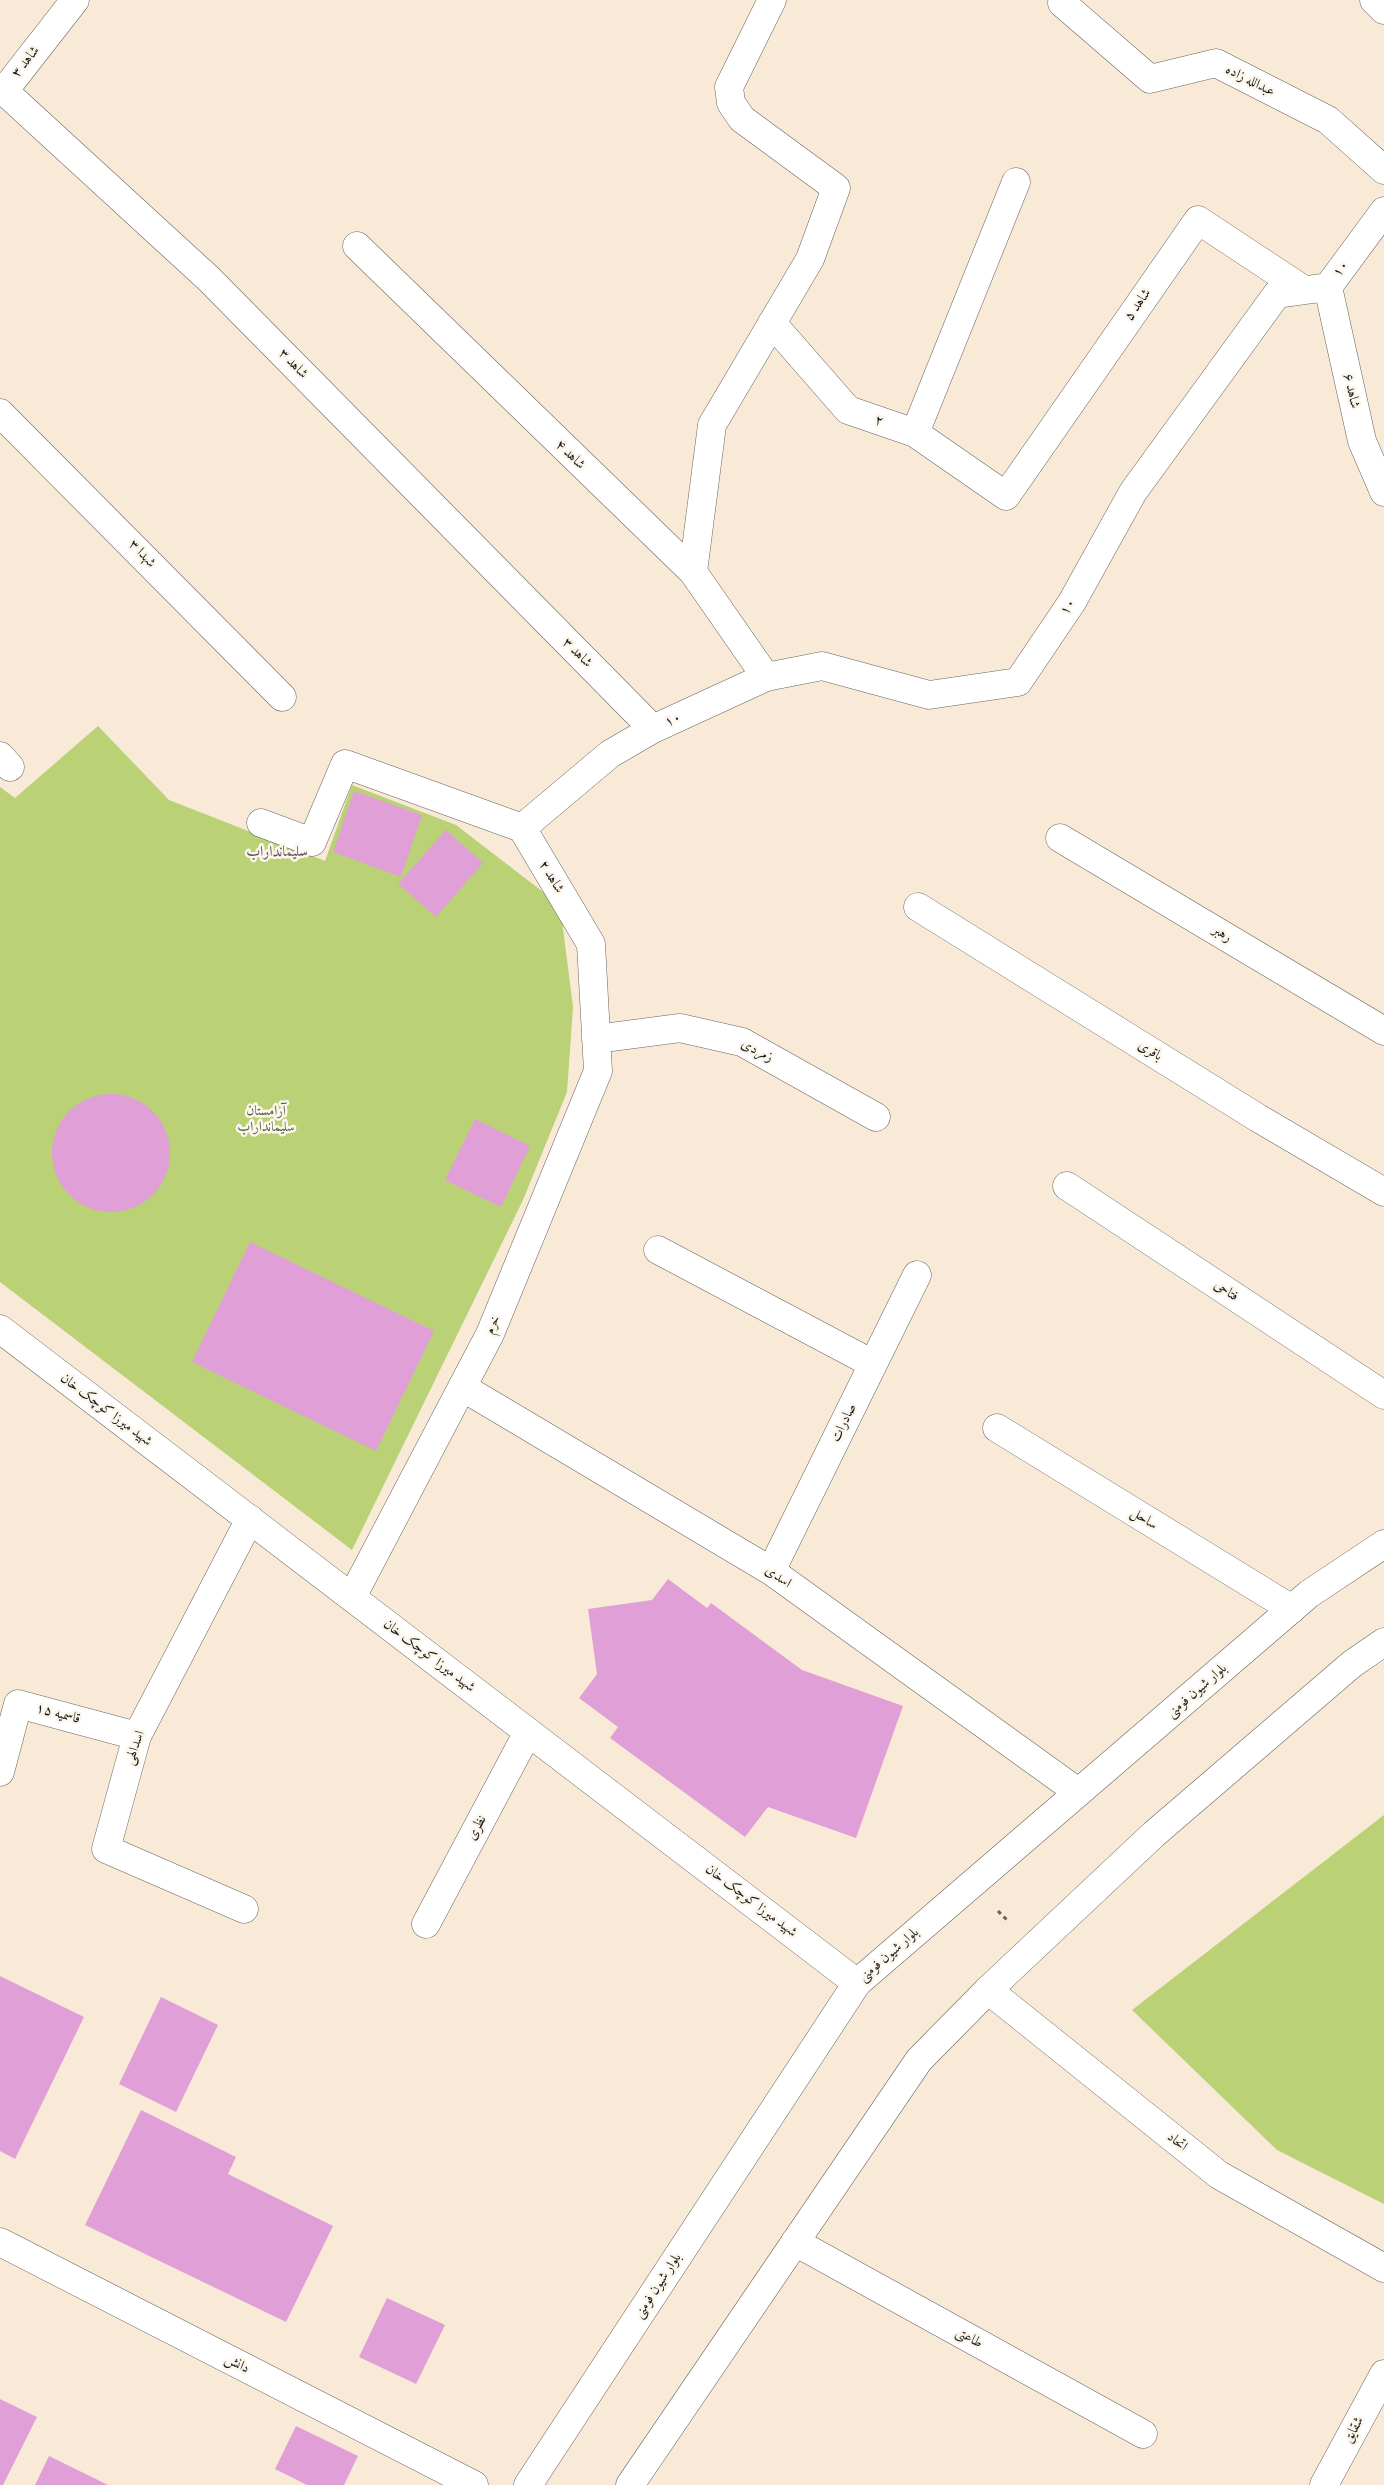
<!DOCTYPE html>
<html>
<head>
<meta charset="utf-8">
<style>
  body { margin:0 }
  canvas { display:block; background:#f8ead7 }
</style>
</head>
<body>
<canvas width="1384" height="2485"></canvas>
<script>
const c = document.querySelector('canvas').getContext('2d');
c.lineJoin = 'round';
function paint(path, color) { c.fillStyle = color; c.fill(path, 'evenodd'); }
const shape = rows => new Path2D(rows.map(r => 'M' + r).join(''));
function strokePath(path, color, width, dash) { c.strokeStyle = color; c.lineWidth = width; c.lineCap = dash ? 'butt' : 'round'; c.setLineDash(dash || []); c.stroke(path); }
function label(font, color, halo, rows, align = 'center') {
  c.font = font + ' "IM FELL French Canon",Amiri,serif'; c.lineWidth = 5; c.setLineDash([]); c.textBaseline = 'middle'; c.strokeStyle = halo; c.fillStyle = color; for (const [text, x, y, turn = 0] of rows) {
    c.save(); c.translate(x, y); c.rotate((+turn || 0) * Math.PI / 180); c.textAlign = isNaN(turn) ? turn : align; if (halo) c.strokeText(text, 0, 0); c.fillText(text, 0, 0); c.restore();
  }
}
const green = shape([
  [98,726,169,800,325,861,352,785,456,825,560,905,573,1007,567,1092,523,1200,352,1550,0,1282,0,787,15,798],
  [1384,1815,1384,2204,1277,2150,1132,2010]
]);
const building = shape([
  [354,791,422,815,401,877,333,852],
  [446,830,483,863,436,917,398,884],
  '52 1153a59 59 0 1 1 118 0a59 59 0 1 1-118 0Z',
  [475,1119,530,1146,501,1207,445,1180],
  [250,1242,434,1331,376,1451,192,1362],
  [668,1579,707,1608,711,1603,802,1670,903,1706,856,1838,768,1807,745,1837,610,1738,618,1727,579,1698,597,1674,588,1609,652,1600],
  [0,1976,84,2017,15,2159,0,2151],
  [161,1997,218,2025,176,2112,119,2084],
  [141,2110,236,2157,228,2174,333,2226,286,2322,85,2225],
  [387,2298,445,2325,416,2384,359,2357],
  [0,2399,37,2417,3,2485,0,2485],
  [296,2426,358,2456,344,2485,307,2485,275,2469],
  [49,2456,108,2485,35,2485]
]);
const path = shape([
  [998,1911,1008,1921]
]);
const minor = shape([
  [75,0,4,91,209,279,653,729],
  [1374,0,1384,10],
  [1062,3,1150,79,1216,63,1328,120,1384,170],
  [357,246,693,572,766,677],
  [1328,287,1362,441,1384,492],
  [772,323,848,410,915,433,1006,496,1198,220,1304,290],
  [0,413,282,697],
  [915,433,1016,182],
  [693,572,712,425,810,259,836,188,742,119,731,103,729,87,772,0],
  [0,756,10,767],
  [261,823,312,842,345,764,522,828],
  [1060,838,1384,1031],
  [918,907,1258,1118,1384,1192],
  [596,1039,680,1028,742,1042,876,1117],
  [1067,1186,1384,1395],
  [658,1250,873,1364],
  [0,1329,857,1983],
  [462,1387,771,1571,1078,1792],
  [997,1428,1292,1609],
  [771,1571,917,1275],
  [352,1597,490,1334,598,1071,591,944,522,828,610,754,653,729,766,677,822,666,929,695,1018,682,1072,602,1133,492,1277,294,1328,287,1384,211],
  [0,1772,18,1704,137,1736],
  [244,1909,106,1849,137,1736,250,1519],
  [426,1924,528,1732],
  [988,1990,1219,2175,1384,2268],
  [0,2242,474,2485],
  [795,2242,1143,2434],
  [1324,2485,1384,2374]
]);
const major = shape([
  [528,2485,857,1983,1309,1594,1384,1544],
  [630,2485,919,2060,988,1990,1154,1834,1352,1664,1384,1642]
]);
const streetNames = [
  ["شاهد ۳",26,62,-52],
  ["عبدالله زاده",1250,81,27],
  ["۱۰",1341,269,-53],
  ["شاهد ۵",1138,305,-55],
  ["شاهد ۳",293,364,46],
  ["شاهد ۶",1351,391,77],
  ["۲",879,421,19],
  ["شاهد ۴",570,455,44],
  ["شهدا ۳",142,554,46],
  ["۱۰",1068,607,-58],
  ["شاهد ۳",577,653,45],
  ["۱۰",673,720,-25],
  ["شاهد ۲",551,877,59],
  ["رهبر",1222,934,31],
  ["زمردی",757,1051,27],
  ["باقری",1150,1051,32],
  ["فتاحی",1226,1291,33],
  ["خرم",493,1325,-67],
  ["شهید میرزا کوچک خان",106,1410,37],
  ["صادرات",844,1423,-64],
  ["ساحل",1144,1519,32],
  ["اسدی",778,1577,34],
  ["شهید میرزا کوچک خان",429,1656,37],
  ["بلوار شیون فومنی",1197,1691,-41],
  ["قاسمیه ۱۵",58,1714,15],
  ["اسدالهی",135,1748,-71],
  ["نظری",477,1828,-62],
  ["شهید میرزا کوچک خان",751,1901,37],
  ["بلوار شیون فومنی",889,1955,-41],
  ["اتحاد",1177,2142,39],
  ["بلوار شیون فومنی",658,2286,-57],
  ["طاعتی",969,2338,29],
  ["دانش",237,2364,27],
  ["شقایق",1354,2430,-62]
];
const parkNames = [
  ["آرامستان",266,1112],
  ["سلیمانداراب",266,1128]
];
const neighbourhoodNames = [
  ["سلیمانداراب",277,852]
];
paint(green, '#bad176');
paint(building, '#e19fd8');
strokePath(minor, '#69645d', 29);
strokePath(major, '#69645d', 29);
strokePath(path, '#69645d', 3, [4, 4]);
strokePath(minor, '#fff', 28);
strokePath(major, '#fff', 28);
label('14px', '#1c1c1c', '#fbf7ec', streetNames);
label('14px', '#535b3c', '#fbf7ec', parkNames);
label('15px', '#614a5e', '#fbf7ec', neighbourhoodNames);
</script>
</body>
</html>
